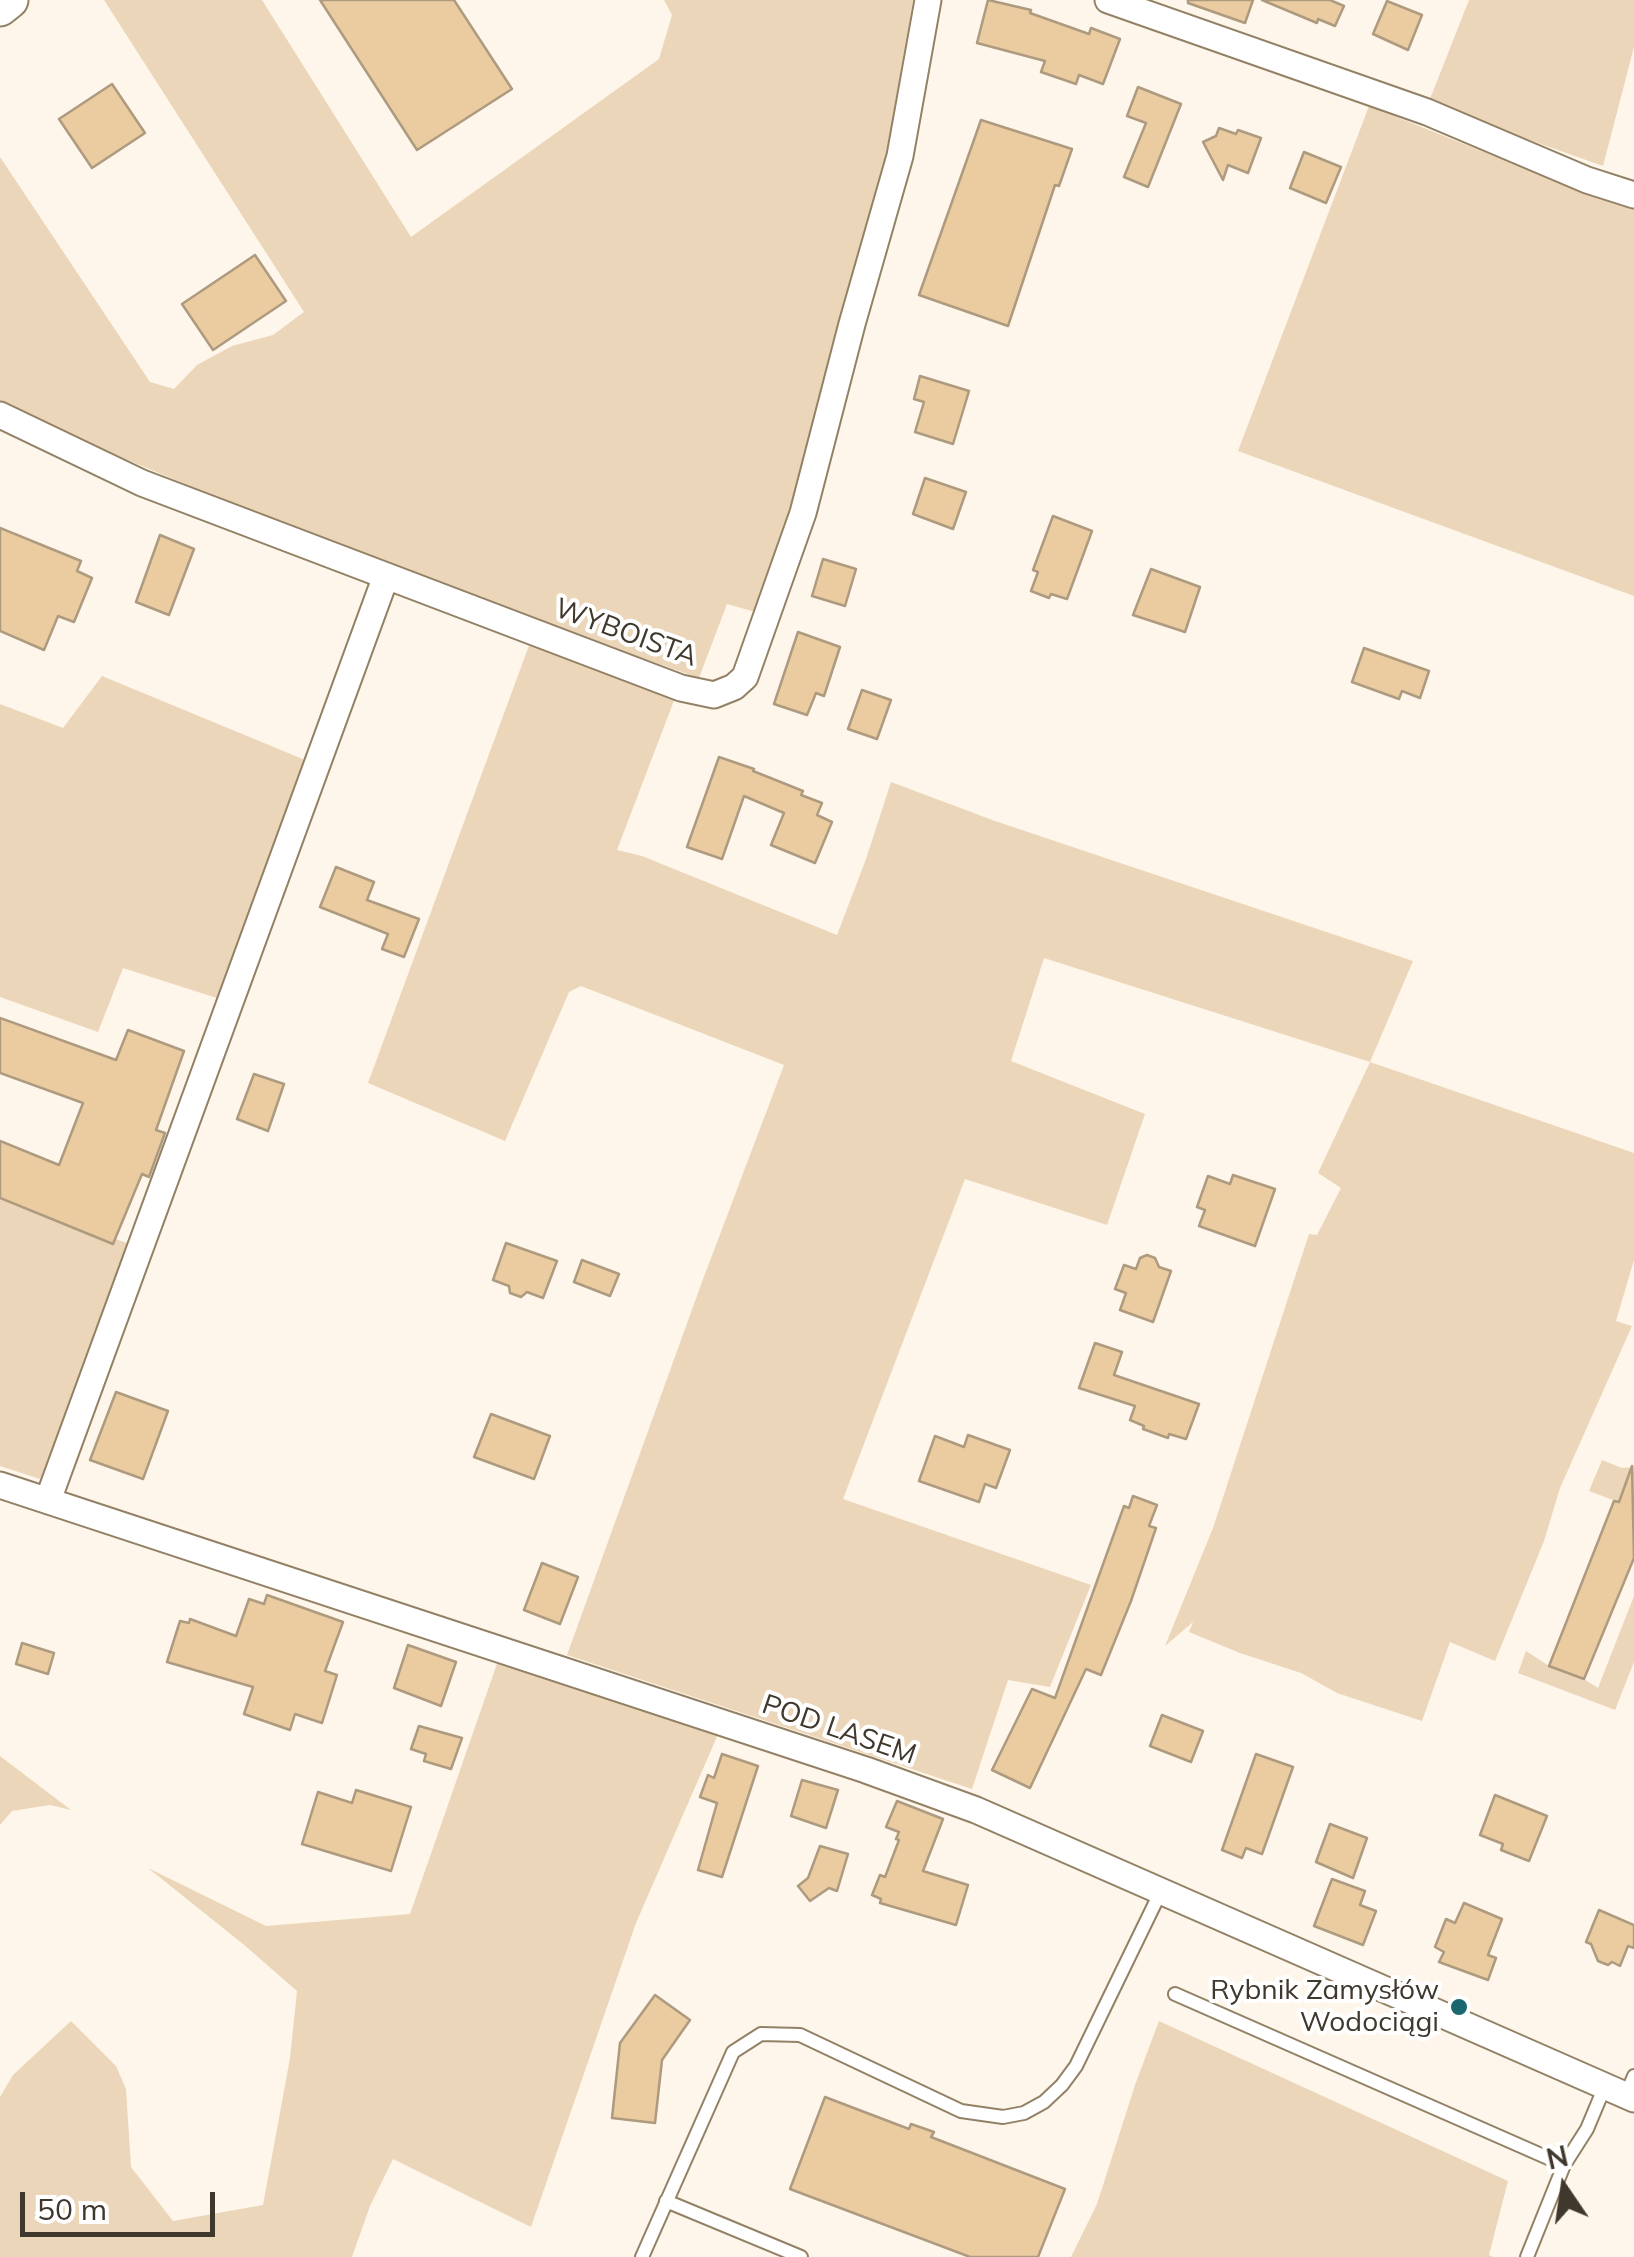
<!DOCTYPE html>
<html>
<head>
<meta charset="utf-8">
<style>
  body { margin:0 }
  #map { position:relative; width:1634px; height:2257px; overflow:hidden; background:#fef6ea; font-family:Mulish,sans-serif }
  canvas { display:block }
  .north { position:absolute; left:1514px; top:2137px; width:100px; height:100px; -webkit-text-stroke:8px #fff; paint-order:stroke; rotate:347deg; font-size:28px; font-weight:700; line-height:40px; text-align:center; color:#41382d }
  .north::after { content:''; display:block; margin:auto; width:35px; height:45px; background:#41382d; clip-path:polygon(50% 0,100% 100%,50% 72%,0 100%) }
  .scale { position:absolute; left:20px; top:2192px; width:195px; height:45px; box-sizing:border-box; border:5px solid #41382d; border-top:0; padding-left:12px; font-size:30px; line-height:35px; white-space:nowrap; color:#41382d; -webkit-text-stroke:8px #fff; paint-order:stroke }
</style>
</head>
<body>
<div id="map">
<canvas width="1634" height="2257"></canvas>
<div class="north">N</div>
<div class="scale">50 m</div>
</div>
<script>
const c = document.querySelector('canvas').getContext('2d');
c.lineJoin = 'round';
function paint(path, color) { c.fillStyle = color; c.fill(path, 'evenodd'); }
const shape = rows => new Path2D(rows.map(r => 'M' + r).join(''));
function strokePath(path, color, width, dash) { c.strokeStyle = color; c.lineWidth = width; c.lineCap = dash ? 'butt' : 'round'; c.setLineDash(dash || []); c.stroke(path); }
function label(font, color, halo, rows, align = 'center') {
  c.font = font + ' Mulish,sans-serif'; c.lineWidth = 8; c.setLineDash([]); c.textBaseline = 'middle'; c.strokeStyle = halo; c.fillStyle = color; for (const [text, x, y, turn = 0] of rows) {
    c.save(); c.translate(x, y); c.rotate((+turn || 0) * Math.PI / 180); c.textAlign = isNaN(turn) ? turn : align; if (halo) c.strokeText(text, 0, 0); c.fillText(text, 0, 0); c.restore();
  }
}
const green = shape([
  [104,0,262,0,411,237,659,59,672,15,664,0,913,0,888,144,849,316,759,613,727,604,699,678,383,567,99,448,0,404,0,157,150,382,174,389,197,365,232,346,273,335,304,312],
  [1469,0,1634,0,1634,47,1603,166,1428,104],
  [1369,106,1544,176,1634,205,1634,596,1238,451],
  [531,640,675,698,617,850,642,856,837,935,866,859,891,782,995,821,1413,961,1370,1062,1634,1153,1634,1260,1616,1321,1632,1326,1560,1488,1544,1541,1495,1661,1450,1642,1422,1721,1337,1693,1301,1673,1240,1653,1189,1632,1193,1622,1165,1646,1213,1528,1309,1234,1317,1235,1341,1188,1318,1173,1370,1062,1044,958,1011,1061,1145,1114,1107,1225,965,1179,843,1499,1091,1585,1050,1687,1008,1680,972,1789,567,1655,702,1282,784,1065,581,986,569,992,505,1141,368,1083],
  [102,676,310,762,223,1000,123,968,98,1032,0,997,0,704,63,728],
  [0,1196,132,1245,69,1419,40,1479,0,1466],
  [1602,1460,1622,1468,1634,1467,1634,1508,1589,1491],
  [1634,1596,1634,1662,1615,1710,1518,1673,1526,1651,1549,1666,1584,1679,1598,1688],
  [499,1658,719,1732,636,1923,531,2227,393,2159,370,2206,352,2257,0,2257,0,2097,13,2075,71,2021,116,2066,126,2089,131,2167,173,2221,263,2205,290,2058,297,1991,243,1944,148,1868,266,1926,410,1914],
  [0,1756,71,1810,50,1805,12,1811,0,1825],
  [1159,2021,1508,2181,1489,2255,1493,2257,1071,2257,1097,2204,1135,2085]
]);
const building = shape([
  [320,0,454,0,512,89,417,150,320,0],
  [988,0,1031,10,1030,13,1089,34,1091,28,1120,39,1103,84,1079,75,1076,84,1041,72,1045,61,977,43,988,0],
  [1188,0,1253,0,1245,23,1188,3,1188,0],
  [1262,0,1330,0,1344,6,1335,26,1318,19,1317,23,1262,0],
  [1387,1,1422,15,1408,50,1373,34,1387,1],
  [112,84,145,133,92,168,59,119,112,84],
  [1138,87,1181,104,1148,187,1124,177,1146,123,1127,116,1138,87],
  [981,120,1072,149,1059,186,1055,185,1008,326,919,295,981,120],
  [1219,128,1236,134,1238,130,1261,138,1248,173,1228,165,1223,180,1203,142,1216,136,1219,128],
  [1304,152,1341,167,1326,203,1290,188,1304,152],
  [255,255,286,301,213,350,182,304,255,255],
  [920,376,969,391,953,444,915,432,924,402,914,399,920,376],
  [925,478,966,492,953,529,913,514,925,478],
  [1053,516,1092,531,1067,599,1051,594,1049,598,1031,591,1038,572,1033,570,1053,516],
  [0,528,81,561,77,571,92,578,74,622,58,616,44,650,0,631,0,528],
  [160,535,194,549,169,615,136,602,160,535],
  [823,559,856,569,845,606,812,596,823,559],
  [1151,569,1200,587,1185,632,1133,615,1151,569],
  [798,632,840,647,824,696,816,693,807,715,774,704,798,632],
  [1364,648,1429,671,1420,698,1402,691,1399,699,1352,682,1364,648],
  [862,690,891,700,877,739,848,729,862,690],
  [719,757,754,769,753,771,803,791,801,795,822,803,817,815,832,822,815,863,771,845,784,813,744,796,722,859,687,847,719,757],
  [336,867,374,882,367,900,419,919,404,957,382,949,388,934,320,907,336,867],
  [0,1018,116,1060,128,1030,184,1051,156,1130,165,1133,149,1177,142,1174,113,1244,0,1198,0,1141,59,1165,83,1103,0,1073,0,1018],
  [254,1074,284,1084,268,1131,237,1119,254,1074],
  [1233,1175,1275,1189,1255,1246,1199,1226,1205,1210,1197,1207,1208,1176,1230,1184,1233,1175],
  [506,1243,557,1261,543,1298,527,1292,521,1297,510,1293,509,1286,493,1280,506,1243],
  [1147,1255,1155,1258,1159,1267,1171,1271,1153,1322,1120,1310,1126,1293,1115,1289,1124,1265,1136,1269,1140,1258,1147,1255],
  [582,1260,619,1274,610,1296,574,1282,582,1260],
  [1095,1343,1122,1352,1114,1375,1199,1404,1186,1439,1169,1434,1168,1438,1143,1429,1144,1426,1130,1420,1135,1406,1079,1388,1095,1343],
  [116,1392,168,1411,143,1479,90,1460,116,1392],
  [491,1414,550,1436,534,1479,474,1457,491,1414],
  [968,1435,1010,1450,996,1488,985,1484,979,1502,919,1481,935,1436,964,1447,968,1435],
  [1632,1466,1634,1558,1584,1679,1549,1666,1614,1501,1619,1502,1632,1466],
  [1133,1496,1157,1505,1149,1526,1156,1528,1131,1601,1101,1675,1086,1669,1030,1788,992,1770,1032,1689,1055,1698,1124,1506,1129,1508,1133,1496],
  [542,1563,578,1577,560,1624,524,1610,542,1563],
  [267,1595,343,1622,325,1671,337,1675,322,1723,295,1714,290,1730,244,1714,253,1687,167,1662,180,1621,189,1623,190,1619,236,1636,249,1599,264,1604,267,1595],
  [22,1643,54,1653,48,1674,16,1664,22,1643],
  [408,1645,456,1662,441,1706,394,1688,408,1645],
  [1162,1715,1203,1731,1191,1762,1150,1746,1162,1715],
  [419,1726,462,1738,451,1769,424,1761,426,1754,411,1749,419,1726],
  [722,1754,758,1766,722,1877,698,1870,717,1803,700,1797,708,1775,714,1778,722,1754],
  [1256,1754,1293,1767,1262,1854,1246,1848,1242,1858,1222,1850,1256,1754],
  [802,1780,838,1790,826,1828,791,1816,802,1780],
  [356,1790,411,1807,391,1871,302,1844,318,1792,352,1803,356,1790],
  [1495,1795,1547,1816,1529,1861,1501,1850,1503,1844,1480,1835,1495,1795],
  [897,1801,943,1819,923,1871,968,1885,956,1925,880,1903,881,1899,872,1895,880,1875,885,1877,899,1840,896,1839,899,1832,886,1827,897,1801],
  [1330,1824,1367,1838,1353,1878,1316,1862,1330,1824],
  [820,1846,848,1854,837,1891,829,1888,810,1901,798,1886,808,1878,820,1846],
  [1332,1879,1365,1891,1360,1905,1376,1911,1363,1945,1314,1926,1332,1879],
  [1464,1903,1502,1919,1488,1955,1496,1958,1488,1980,1439,1962,1444,1952,1435,1947,1446,1919,1455,1923,1464,1903],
  [1599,1910,1634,1925,1634,1948,1628,1946,1620,1966,1612,1962,1608,1965,1598,1961,1591,1944,1586,1942,1599,1910],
  [655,1995,690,2020,662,2060,655,2123,612,2118,620,2043,655,1995],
  [825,2097,909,2129,911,2124,934,2132,931,2137,1065,2189,1038,2257,970,2257,790,2189,825,2097]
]);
const lane = shape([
  [1175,1994,1564,2165],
  [1626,2095,1634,2076],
  [666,2201,801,2257],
  [642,2257,733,2052,761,2034,800,2035,961,2111,1003,2117,1024,2113,1044,2102,1062,2085,1076,2066,1161,1891],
  [1527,2257,1564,2165,1587,2129,1605,2086]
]);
const street = shape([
  [1108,0,1427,112,1587,180,1634,195],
  [0,415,142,483,681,688,714,695,734,687,745,677,803,513,852,324,900,156,928,0],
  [0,1485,866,1770,976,1810,1634,2099],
  [48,1500,386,576]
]);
const secondary = shape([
  [0,8,10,0]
]);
const markers = [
  [1459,2007,10,"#1a676f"]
];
const streetNames = [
  ["WYBOISTA",626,633,20],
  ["POD LASEM",839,1730,19]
];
const poiNames = [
  ["Rybnik Zamysłów",1439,1991],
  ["Wodociągi",1439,2023]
];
paint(green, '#ebd6b9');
paint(building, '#ebcca1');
strokePath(building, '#ad9a7f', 2.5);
strokePath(lane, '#938166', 16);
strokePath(street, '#938166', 29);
strokePath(secondary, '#938166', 39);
strokePath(lane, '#fff', 12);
strokePath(street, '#fff', 25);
strokePath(secondary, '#fff', 35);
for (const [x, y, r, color] of markers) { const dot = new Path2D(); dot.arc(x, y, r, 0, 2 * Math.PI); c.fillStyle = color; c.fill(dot); strokePath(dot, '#fff', 4); }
label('28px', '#41382d', '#fff', streetNames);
label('28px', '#41382d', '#fff', poiNames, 'right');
</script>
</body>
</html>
